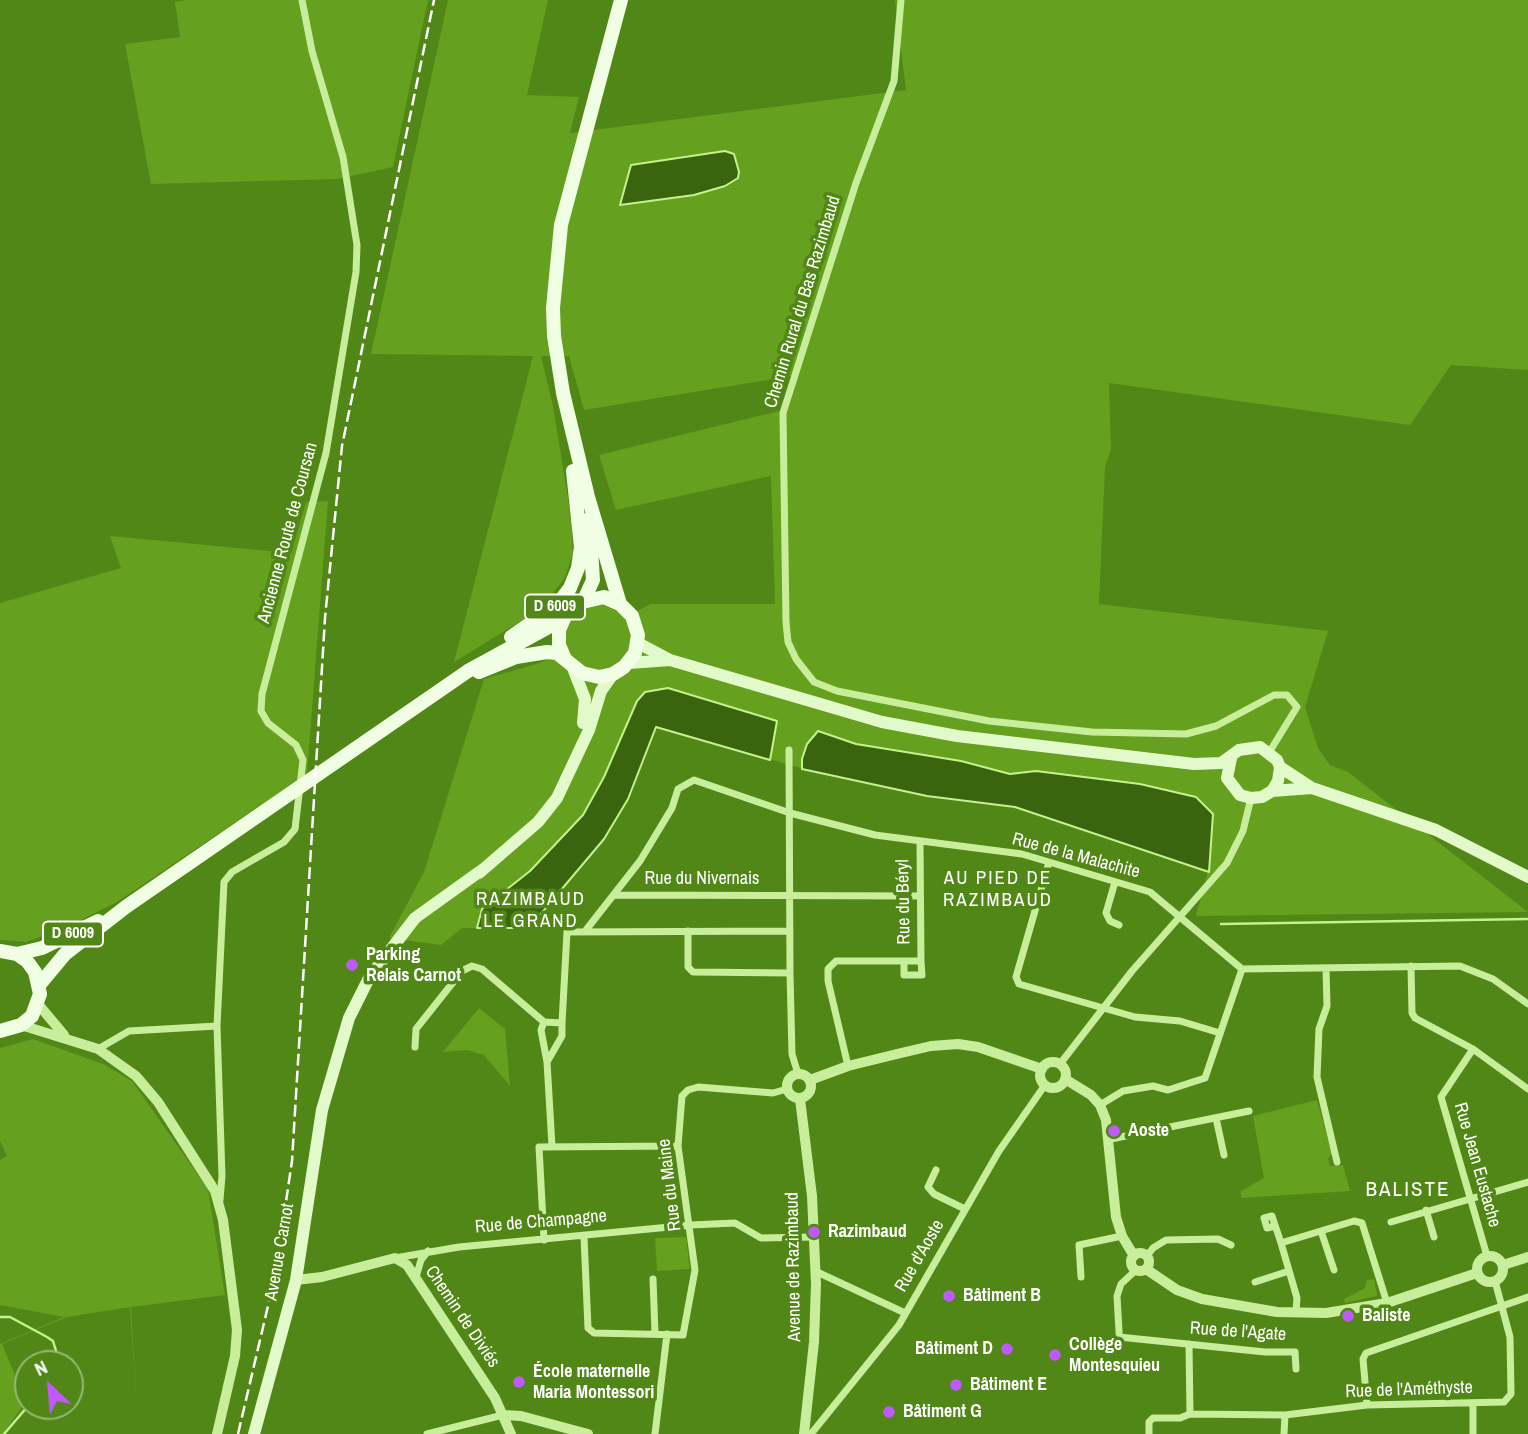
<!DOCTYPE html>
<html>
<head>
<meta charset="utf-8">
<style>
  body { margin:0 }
  #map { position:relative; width:1528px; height:1434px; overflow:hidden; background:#518716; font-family:"Archivo Narrow",sans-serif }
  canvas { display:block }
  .north { position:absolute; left:14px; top:1350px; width:70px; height:70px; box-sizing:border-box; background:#518716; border:2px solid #97b773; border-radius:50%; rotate:334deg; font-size:19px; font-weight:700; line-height:28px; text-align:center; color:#fff }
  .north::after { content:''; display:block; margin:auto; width:24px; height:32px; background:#c059ff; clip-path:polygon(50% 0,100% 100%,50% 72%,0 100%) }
</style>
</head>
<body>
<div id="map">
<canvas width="1528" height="1434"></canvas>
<div class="north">N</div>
</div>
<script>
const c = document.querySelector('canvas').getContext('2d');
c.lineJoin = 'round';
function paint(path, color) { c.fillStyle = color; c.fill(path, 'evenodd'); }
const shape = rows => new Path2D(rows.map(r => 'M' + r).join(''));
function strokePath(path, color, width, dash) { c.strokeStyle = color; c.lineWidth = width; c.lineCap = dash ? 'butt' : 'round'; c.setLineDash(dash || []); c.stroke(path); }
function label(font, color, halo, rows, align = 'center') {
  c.font = font + ' "Archivo Narrow",sans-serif'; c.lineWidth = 7; c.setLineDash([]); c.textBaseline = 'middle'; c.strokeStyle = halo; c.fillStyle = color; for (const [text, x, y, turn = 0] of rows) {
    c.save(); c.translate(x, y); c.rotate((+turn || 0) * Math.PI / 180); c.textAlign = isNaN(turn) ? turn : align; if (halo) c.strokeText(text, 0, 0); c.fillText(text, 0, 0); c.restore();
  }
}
const green = shape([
  [186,0,428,0,393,167,337,179,151,184,125,44,180,37,175,2],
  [448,0,548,0,527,95,579,97,570,133,906,90,895,0,1528,0,1528,370,1451,365,1410,425,1109,383,1111,448,1105,468,1099,604,1328,631,1305,707,1318,748,1330,765,1348,772,1528,912,1196,916,1208,871,1015,807,927,796,818,773,657,727,628,799,604,839,529,928,462,928,441,945,389,938,424,872,484,679,540,663,566,650,564,631,576,611,593,603,610,605,626,617,651,604,775,604,771,476,616,510,599,455,783,410,792,376,584,410,569,356,541,356,553,406,571,517,573,554,564,579,539,610,454,662,533,356,371,354],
  [328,501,307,774,117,902,67,927,26,942,0,940,0,603,121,568,110,536,291,553,306,502],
  [479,1008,505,1029,510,1086,484,1055,467,1050,443,1052],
  [33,1039,103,1064,132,1081,208,1189,225,1295,131,1307,137,1408,130,1307,67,1317,2,1344,26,1401,3,1434,0,1434,0,1344,64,1317,0,1305,0,1160,7,1156,0,1141,0,1048],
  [1317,1100,1332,1154,1328,1158,1330,1166,1343,1165,1350,1191,1241,1198,1241,1191,1264,1178,1253,1116],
  [686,1237,690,1269,657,1271,655,1238],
  [1374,1279,1377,1296,1345,1303,1344,1299,1365,1288,1367,1280]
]);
const water = shape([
  [725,151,734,154,739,172,738,178,725,186,694,195,620,205,631,165,725,151],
  [668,688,777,721,770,760,656,727,628,799,604,839,529,928,477,928,482,909,530,871,583,815,604,777,637,701,645,692,668,688],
  [818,731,856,744,961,761,1010,774,1036,771,1140,784,1196,797,1213,814,1209,872,1015,807,927,796,802,769,802,759,807,744,818,731]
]);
const stream = shape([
  [1221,924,1528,919],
  [0,1317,10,1317,47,1337,53,1341,60,1364],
  [4,1434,28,1406]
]);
const minor = shape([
  [901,0,894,81,856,183,783,413,786,622,788,642,796,659,814,682,837,691,989,721,1092,732,1186,734,1216,726,1274,695,1287,695,1297,707,1270,751],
  [789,750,790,973,792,1054,798,1074],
  [1049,862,1016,977,1019,984,1135,1017,1180,1021,1220,1033],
  [1115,882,1106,913,1110,921,1119,925],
  [614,895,920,896],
  [586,930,640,861,672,808,678,789,694,780,790,813,875,835,1022,854,1150,892,1242,969,1460,966,1493,979,1528,1004],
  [688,931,688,967,693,972,790,973],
  [904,962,904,975,922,975,921,961],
  [1411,966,1412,1013,1415,1018,1473,1049,1528,1089],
  [1326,968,1327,1006,1319,1029,1317,1077,1337,1162],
  [544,1022,562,1023,562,1036,547,1062,541,1030,544,1022],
  [562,1023,567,932,790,931],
  [415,1047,416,1029,462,971,472,966,482,969,544,1022],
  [98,1049,129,1031,217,1026],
  [1473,1049,1441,1097,1487,1256],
  [547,1062,552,1146],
  [1060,1064,1132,971,1227,863,1243,831,1251,798],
  [848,1066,828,981,828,969,836,961,921,961,920,842],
  [1100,1105,1123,1091,1153,1086,1168,1090,1205,1078,1242,969],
  [1216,1118,1224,1155],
  [1111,1139,1249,1111],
  [936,1170,928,1187,934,1194,965,1209],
  [220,1200,222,1176,217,1026,224,882,232,872,284,842,295,829,303,760,296,745,268,723,261,711,262,694,326,453,356,272,357,245,343,157,312,51,302,0],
  [1426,1210,1434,1237],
  [1391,1222,1528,1182],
  [1275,1226,1267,1228,1264,1218,1272,1216,1281,1243],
  [1321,1231,1334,1270],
  [584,1237,588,1328,594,1333,683,1335,695,1270,678,1146,682,1096,688,1090,698,1087,773,1093,787,1089],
  [544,1240,539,1147,678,1146],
  [1147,1256,1153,1248,1166,1240,1218,1239,1231,1245],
  [395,1258,459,1247,691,1225,735,1223,761,1238,814,1237],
  [815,1271,905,1313],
  [416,1277,421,1260,428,1251],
  [1081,1277,1079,1245,1122,1236],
  [653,1279,655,1333],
  [1255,1282,1289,1271],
  [1296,1312,1297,1298,1281,1243,1354,1221,1362,1223,1387,1303],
  [1119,1337,1265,1352,1295,1352,1296,1369],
  [1120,1349,1117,1296,1121,1284,1136,1270],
  [1473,1403,1473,1434],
  [1367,1405,1363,1359,1366,1353,1528,1297],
  [1190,1414,1285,1415,1367,1405,1504,1402,1511,1394,1510,1337,1495,1281],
  [427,1434,503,1415],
  [655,1434,667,1334],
  [811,1434,899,1325,999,1151,1045,1085],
  [1149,1434,1149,1422,1153,1418,1180,1418,1190,1414,1189,1344],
  [1284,1434,1285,1415]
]);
const tertiary = shape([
  [38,1004,64,1035],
  [21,1025,98,1049,136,1076,158,1102,215,1191,223,1220,237,1330,235,1356,217,1434],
  '1040 1075a13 13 0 1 1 26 0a13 13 0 1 1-26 0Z',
  '787 1086a12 12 0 1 1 24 0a12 12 0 1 1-24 0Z',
  [1065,1079,1091,1095,1100,1105,1106,1120,1116,1217,1122,1236,1134,1256],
  [810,1080,848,1066,901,1053,931,1046,958,1044,978,1047,1042,1069],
  [800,1099,812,1196,816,1284,814,1342,804,1434],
  '1131 1262a9 9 0 1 1 18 0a9 9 0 1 1-18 0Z',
  '1477 1269a13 13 0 1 1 26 0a13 13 0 1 1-26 0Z',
  [1503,1265,1528,1257],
  [1146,1269,1177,1290,1202,1299,1277,1312,1326,1313,1387,1303,1477,1273],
  [296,1280,322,1277,395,1258,407,1265,495,1398,511,1434],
  [503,1415,521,1416,588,1434]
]);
const secondary = shape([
  [638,643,670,660,882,722,957,736,1194,764,1221,763,1239,750,1260,747,1277,760,1280,767,1278,781,1272,791,1262,797,1251,798,1240,795,1227,778,1231,758],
  [629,663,670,660],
  [573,668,585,699,583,723],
  [1280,767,1312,788,1436,830,1528,877],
  [1272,791,1312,788],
  [479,873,538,822,557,798,589,730,601,691,613,674],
  [254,1434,296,1280,322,1110,349,1018,369,978,415,918,486,867]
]);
const primary = shape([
  [584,600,593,580,589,519],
  [620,604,588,497,563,393,554,336,553,308,561,225,621,0],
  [511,637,558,604,570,588,578,568,581,547,573,471],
  [479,672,516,657,547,652,557,653,582,673,599,677,613,674,624,667,635,653,638,635,632,616,620,604,604,597,578,603,567,612,559,630,559,645,565,659],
  [0,951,17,954,27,961,35,972,40,994,32,1016,21,1025,0,1031],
  [17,954,42,948,98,921],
  [40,984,65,954,127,906,468,671,563,619]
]);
const rail = shape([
  [238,1434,275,1276,292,1161,325,618,342,446,434,0]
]);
const markers = [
  [352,965,7,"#c059ff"],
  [1114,1131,7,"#c059ff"],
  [814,1232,7,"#c059ff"],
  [949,1296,7,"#c059ff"],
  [1348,1316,7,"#c059ff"],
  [1007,1349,7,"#c059ff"],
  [1055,1355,7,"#c059ff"],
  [519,1382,7,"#c059ff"],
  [956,1385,7,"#c059ff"],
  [889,1412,7,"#c059ff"]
];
const shields = [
  [555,607,60],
  [73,934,60]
];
const shieldNames = [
  ["D 6009",555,607],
  ["D 6009",73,934]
];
const streetNames = [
  ["Chemin Rural du Bas Razimbaud",803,302,-73],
  ["Ancienne Route de Coursan",288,533,-75],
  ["Rue de la Malachite",1076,856,15],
  ["Rue du Nivernais",702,879],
  ["Rue du Béryl",904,902,-91],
  ["Rue Jean Eustache",1477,1165,74],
  ["Rue du Maine",670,1185,-97],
  ["Rue de Champagne",541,1222,-5],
  ["Avenue Carnot",280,1252,-80],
  ["Rue d'Aoste",920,1256,-60],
  ["Avenue de Razimbaud",794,1267,-91],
  ["Chemin de Diviés",462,1317,56],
  ["Rue de l'Agate",1238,1332,4],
  ["Rue de l'Améthyste",1409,1390,-2]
];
const poiNames = [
  ["Parking",366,955],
  ["Relais Carnot",366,976],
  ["Aoste",1128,1131],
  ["Razimbaud",828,1232],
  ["Bâtiment B",963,1296],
  ["Baliste",1362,1316],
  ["Collège",1069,1345],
  ["Montesquieu",1069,1366],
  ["Bâtiment D",993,1349,"right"],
  ["École maternelle",533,1372],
  ["Maria Montessori",533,1393],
  ["Bâtiment E",970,1385],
  ["Bâtiment G",903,1412]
];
const neighbourhoodNames = [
  ["AU PIED DE",998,879],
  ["RAZIMBAUD",998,901],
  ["RAZIMBAUD",531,900],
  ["LE GRAND",531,922]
];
const quarterNames = [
  ["BALISTE",1408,1190]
];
paint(green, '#65a01e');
paint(water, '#3a640e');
strokePath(water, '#c5f18e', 2);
strokePath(stream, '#c5f18e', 2.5);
strokePath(minor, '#c8ee9c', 7);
strokePath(tertiary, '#c8ee9c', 10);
strokePath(secondary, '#e2fac9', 12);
strokePath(primary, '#f0ffe3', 14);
strokePath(rail, '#fff', 2.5, [12, 5]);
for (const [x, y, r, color] of markers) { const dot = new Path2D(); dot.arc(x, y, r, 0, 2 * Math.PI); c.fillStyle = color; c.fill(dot); strokePath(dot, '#518716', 2.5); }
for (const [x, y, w] of shields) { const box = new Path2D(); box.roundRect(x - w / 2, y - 12.5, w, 25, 5); c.fillStyle = '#518716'; c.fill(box); strokePath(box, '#fff', 2); }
label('bold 16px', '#fff', null, shieldNames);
label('18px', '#fff', '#518716', streetNames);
label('bold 18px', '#fff', '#518716', poiNames, 'left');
c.letterSpacing = '2px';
label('19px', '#fff', '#518716', neighbourhoodNames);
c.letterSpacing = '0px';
c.letterSpacing = '2px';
label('21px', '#fff', '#518716', quarterNames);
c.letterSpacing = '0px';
</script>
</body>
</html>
